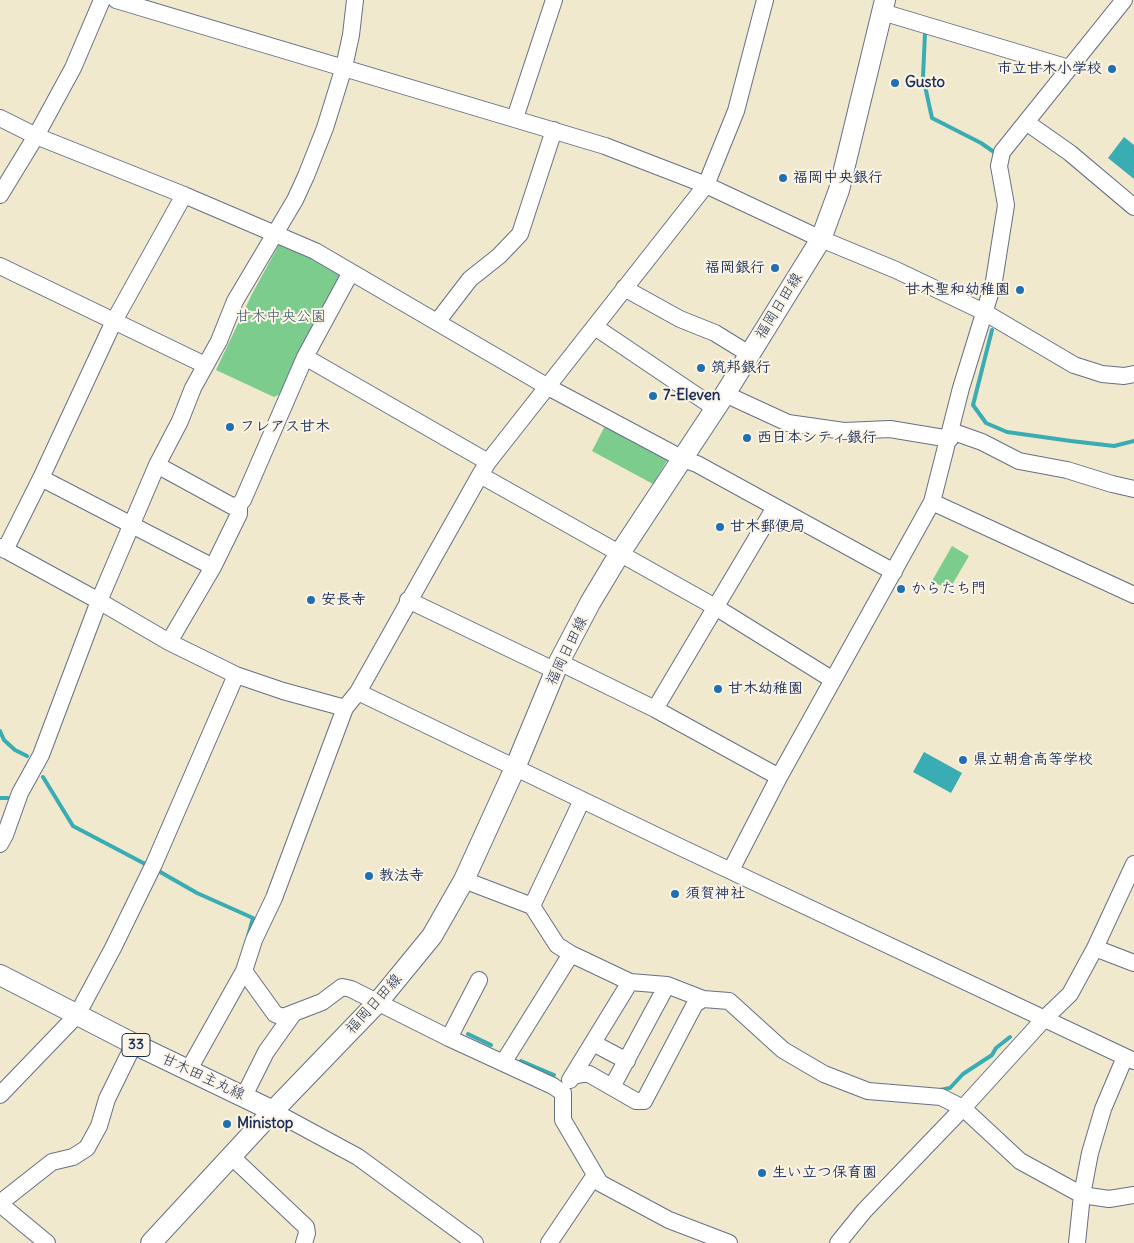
<!DOCTYPE html>
<html>
<head>
<meta charset="utf-8">
<style>
  body { margin:0 }
  canvas { display:block; background:#f0e9ce }
</style>
</head>
<body>
<canvas width="1134" height="1243"></canvas>
<script>
const c = document.querySelector('canvas').getContext('2d');
c.lineJoin = 'round';
function paint(path, color) { c.fillStyle = color; c.fill(path, 'evenodd'); }
const shape = rows => new Path2D(rows.map(r => 'M' + r).join(''));
function strokePath(path, color, width, dash) { c.strokeStyle = color; c.lineWidth = width; c.lineCap = dash ? 'butt' : 'round'; c.setLineDash(dash || []); c.stroke(path); }
function label(font, color, halo, rows, align = 'center') {
  c.font = font + ' Delius,"Klee One",sans-serif'; c.lineWidth = 4; c.setLineDash([]); c.textBaseline = 'middle'; c.strokeStyle = halo; c.fillStyle = color; for (const [text, x, y, turn = 0] of rows) {
    c.save(); c.translate(x, y); c.rotate((+turn || 0) * Math.PI / 180); c.textAlign = isNaN(turn) ? turn : align; if (halo) c.strokeText(text, 0, 0); c.fillText(text, 0, 0); c.restore();
  }
}
const green = shape([
  [281,241,340,272,342,277,285,392,274,397,216,370,252,294],
  [606,424,669,457,653,484,592,451],
  [952,546,969,556,949,590,932,581]
]);
const water = shape([
  [1124,137,1134,145,1134,179,1108,158],
  [924,752,962,773,951,793,913,772]
]);
const stream = shape([
  [925,33,923,77,932,118,981,143,994,152],
  [992,330,973,405,986,423,1007,432,1071,441,1114,446,1134,441],
  [0,731,4,740,15,750,27,756],
  [43,777,73,826,149,866],
  [0,798,8,798],
  [155,869,197,893,253,918,248,936],
  [468,1034,491,1045],
  [521,1061,554,1075],
  [940,1090,950,1088,963,1074,992,1055,996,1048,1010,1037]
]);
const minor = shape([
  [116,0,605,146,706,185,821,239,896,270,984,312,1074,365,1102,374,1124,376,1134,374],
  [882,12,1069,68],
  [0,118,36,136,184,195,315,251,548,387,683,459,697,464,894,572],
  [515,118,554,0],
  [1026,122,1070,153,1134,207],
  [0,195,36,136,73,68,102,0],
  [0,266,205,365],
  [624,288,680,319,715,333,749,354],
  [437,322,470,279,499,256,520,234,554,130],
  [595,327,715,408],
  [305,357,488,462],
  [725,394,788,423,844,431,890,429,950,439],
  [951,431,982,442,1019,461,1067,470,1112,484,1134,489],
  [157,465,232,506,239,505],
  [480,475,717,608,833,680],
  [41,478,213,567],
  [932,502,1134,595],
  [0,547,99,601,169,642,236,675,283,691,345,708],
  [5,550,41,478,114,321,184,195],
  [408,600,556,671],
  [169,642,213,567,239,514,239,505,243,500,305,357,351,272],
  [559,662,655,709,779,777],
  [358,692,680,847,1134,1061],
  [655,709,775,507],
  [0,844,5,835,20,793,41,755,99,601,157,465,180,421,193,388,219,341,235,301,295,200,306,176,325,128,344,67,351,35,355,0],
  [731,870,779,777,932,502,961,388,994,281,1006,205,999,166,1002,152,1124,0],
  [464,880,532,906,557,945,571,954,630,982,667,985,703,999,729,1001,783,1050,824,1074,868,1091,941,1097,963,1108,1020,1161,1082,1195,1109,1199,1134,1195],
  [532,906,582,800],
  [1095,948,1134,963],
  [244,971,275,1014,283,1017,322,1002,342,987,351,989,449,1038,553,1086,563,1093,563,1120,600,1183,669,1220,729,1243],
  [449,1038,479,980],
  [593,1043,627,1061],
  [503,1063,571,954],
  [188,1071,244,971,254,940,274,898,345,708,358,692,480,475,488,462,706,185,736,111,765,0],
  [573,1076,583,1074,589,1074,636,1101,644,1101,695,1004,703,999],
  [570,1080,630,982],
  [612,1087,667,985],
  [0,1095,77,1015,113,948,154,864,236,675],
  [244,1096,266,1052,293,1014],
  [273,1111,358,1157,475,1243],
  [232,1157,306,1227,307,1233,304,1243],
  [0,1203,52,1162,73,1157,87,1148,99,1126,107,1099,134,1044],
  [0,1204,47,1243],
  [549,1243,595,1175],
  [838,1243,864,1211,963,1108,1045,1018,1070,994,1095,948,1134,864],
  [1077,1243,1082,1195,1090,1153,1103,1109,1125,1057]
]);
const major = shape([
  [0,975,134,1044,273,1111],
  [151,1243,273,1111,378,1002,432,936,464,880,515,768,559,662,590,603,620,553,725,394,821,239,839,190,885,0]
]);
const markers = [
  [1112,69,5,"#1f6fb2"],
  [895,83,5,"#1f6fb2"],
  [783,178,5,"#1f6fb2"],
  [775,268,5,"#1f6fb2"],
  [1020,290,5,"#1f6fb2"],
  [701,368,5,"#1f6fb2"],
  [653,396,5,"#1f6fb2"],
  [230,427,5,"#1f6fb2"],
  [747,438,5,"#1f6fb2"],
  [720,527,5,"#1f6fb2"],
  [901,589,5,"#1f6fb2"],
  [311,600,5,"#1f6fb2"],
  [718,689,5,"#1f6fb2"],
  [963,760,5,"#1f6fb2"],
  [369,876,5,"#1f6fb2"],
  [675,894,5,"#1f6fb2"],
  [227,1124,5,"#1f6fb2"],
  [762,1173,5,"#1f6fb2"]
];
const shields = [
  [136,1045,28]
];
const shieldNames = [
  ["33",136,1045]
];
const poiNames = [
  ["市立甘木小学校",1102,69,"right"],
  ["Gusto",905,83],
  ["福岡中央銀行",793,178],
  ["福岡銀行",765,268,"right"],
  ["甘木聖和幼稚園",1010,290,"right"],
  ["筑邦銀行",711,368],
  ["7-Eleven",663,396],
  ["フレアス甘木",240,427],
  ["西日本シティ銀行",757,438],
  ["甘木郵便局",730,527],
  ["からたち門",911,589],
  ["安長寺",321,600],
  ["甘木幼稚園",728,689],
  ["県立朝倉高等学校",973,760],
  ["教法寺",379,876],
  ["須賀神社",685,894],
  ["Ministop",237,1124],
  ["生い立つ保育園",772,1173]
];
const streetNames = [
  ["福岡日田線",779,306,-58],
  ["福岡日田線",567,651,-64],
  ["福岡日田線",374,1004,-48],
  ["甘木田主丸線",203,1077,25]
];
const parkNames = [
  ["甘木中央公園",281,317]
];
paint(green, '#7bcc8d');
paint(water, '#3aacb4');
strokePath(stream, '#3aacb4', 4);
strokePath(minor, '#667085', 18);
strokePath(major, '#667085', 22);
strokePath(minor, '#fff', 16);
strokePath(major, '#fff', 20);
for (const [x, y, r, color] of markers) { const dot = new Path2D(); dot.arc(x, y, r, 0, 2 * Math.PI); c.fillStyle = color; c.fill(dot); strokePath(dot, '#fcf5e5', 2); }
for (const [x, y, w] of shields) { const box = new Path2D(); box.roundRect(x - w / 2, y - 11.5, w, 23, 4); c.fillStyle = '#fcf5e5'; c.fill(box); strokePath(box, '#1b2f5e', 1); }
label('bold 14px', '#1b2f5e', null, shieldNames);
label('bold 15px', '#1b2f5e', '#fcf5e5', poiNames, 'left');
label('15px', '#1b2f5e', '#fcf5e5', streetNames);
label('15px', '#33566a', '#fcf5e5', parkNames);
</script>
</body>
</html>
